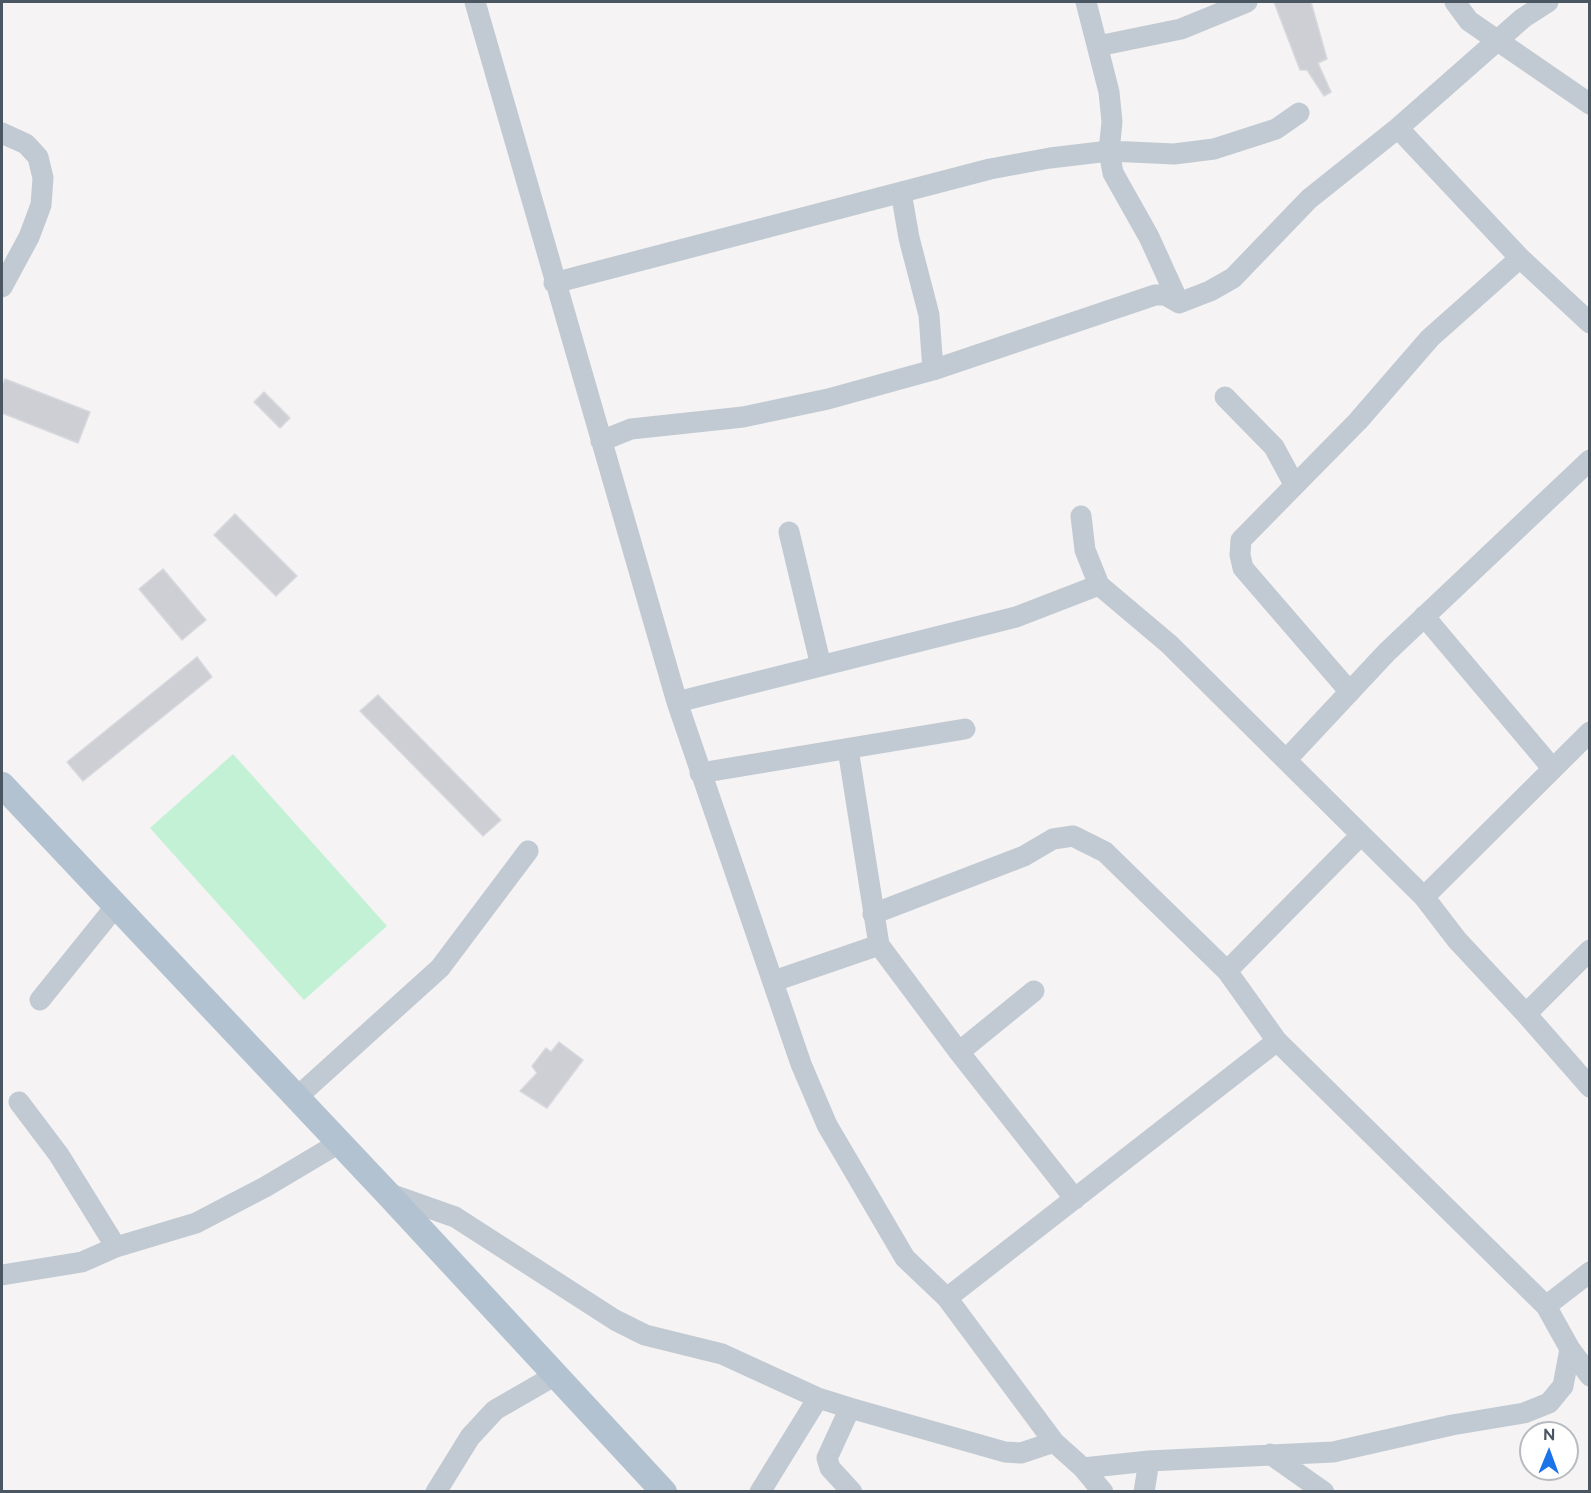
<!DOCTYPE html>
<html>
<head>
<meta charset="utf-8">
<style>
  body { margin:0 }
  #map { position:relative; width:1591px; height:1493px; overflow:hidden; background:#f5f3f3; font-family:Raleway,sans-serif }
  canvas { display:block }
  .frame { position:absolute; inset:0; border:3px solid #4a5661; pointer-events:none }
  .north { position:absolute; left:1519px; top:1421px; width:60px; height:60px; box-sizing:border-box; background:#fff; border:2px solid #b7bbc0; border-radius:50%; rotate:1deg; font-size:16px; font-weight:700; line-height:24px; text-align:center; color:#4a5661 }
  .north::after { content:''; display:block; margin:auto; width:21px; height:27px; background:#1a73e8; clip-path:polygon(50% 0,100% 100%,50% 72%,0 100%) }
</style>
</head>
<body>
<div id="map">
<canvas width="1591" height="1493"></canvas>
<div class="frame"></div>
<div class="north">N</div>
</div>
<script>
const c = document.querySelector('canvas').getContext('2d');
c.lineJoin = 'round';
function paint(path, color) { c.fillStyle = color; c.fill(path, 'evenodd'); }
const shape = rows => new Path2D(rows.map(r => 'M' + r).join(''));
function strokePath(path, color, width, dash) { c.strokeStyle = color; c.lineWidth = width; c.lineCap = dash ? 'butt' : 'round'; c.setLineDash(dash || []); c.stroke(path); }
const green = shape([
  [233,754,387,926,304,1000,150,828]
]);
const building = shape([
  [1274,2,1311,2,1327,59,1318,63,1331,92,1324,96,1307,70,1300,70,1274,2],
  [5,379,90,412,78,443,2,413,2,387,5,379],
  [264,392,290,418,280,428,254,402,264,392],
  [235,514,297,576,276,596,214,535,235,514],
  [163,569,206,620,182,640,139,589,163,569],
  [197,657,212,677,83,781,67,762,197,657],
  [378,695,501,820,483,836,360,711,378,695],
  [559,1042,583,1060,547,1108,520,1091,537,1073,532,1066,546,1048,551,1052,559,1042]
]);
const minor = shape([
  [475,2,677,702,801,1064,827,1125,905,1258,947,1298,1054,1442,1083,1468,1103,1492],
  [1086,2,1109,92,1112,122,1109,151,1113,173,1149,237,1179,303],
  [1455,2,1469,21,1590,104],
  [1098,46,1181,29,1247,2],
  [1398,128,1520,258],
  [2,133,26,144,38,157,43,178,41,205,29,237,2,287],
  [901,192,909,238,929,315,933,370],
  [554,283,990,169,1050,158,1109,151,1174,154,1214,149,1276,129,1299,113],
  [1225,397,1274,447,1294,484],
  [601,441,631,429,743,417,828,399,933,370,1155,295,1165,295,1179,303,1210,291,1233,278,1309,199,1398,128,1523,18,1548,2],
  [1081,516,1085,550,1099,585,1169,644,1424,897,1457,940,1526,1014,1590,1087],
  [789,532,821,666],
  [1424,616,1553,769],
  [1350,692,1243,568,1240,555,1241,540,1358,421,1430,338,1520,258,1590,323],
  [677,702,1016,617,1099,585],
  [848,749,879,945,959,1052,1075,1199],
  [1286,760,1387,652,1590,460],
  [700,773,965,729],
  [1424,897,1590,732],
  [873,914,1024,856,1053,839,1073,836,1105,852,1227,971,1277,1041,1546,1306,1570,1349,1590,1376],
  [1227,971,1361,835],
  [774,981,879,945],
  [40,1000,115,907],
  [1526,1014,1590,950],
  [959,1052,1034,991],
  [296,1098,440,968,528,851],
  [19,1102,59,1155,116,1247],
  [387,1193,455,1217,615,1320,645,1335,722,1354,818,1398,850,1408,1005,1452,1021,1453,1054,1442],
  [2,1275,82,1262,116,1247,196,1223,265,1187,339,1143],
  [947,1298,1277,1041],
  [1546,1306,1590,1272],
  [850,1408,827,1458,830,1468,852,1492],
  [1270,1454,1324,1492],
  [1083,1468,1149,1461,1333,1452,1452,1425,1524,1413,1549,1403,1563,1386,1570,1349],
  [436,1492,470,1437,495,1410,554,1376],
  [760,1492,818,1398],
  [1144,1492,1149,1461]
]);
const major = shape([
  [2,785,387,1193,664,1492]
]);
paint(green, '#c3f1d5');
paint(building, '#cdcfd5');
strokePath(building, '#d7d9de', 1.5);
strokePath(minor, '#c1cad2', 21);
strokePath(major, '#b3c2d1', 26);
</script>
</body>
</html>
